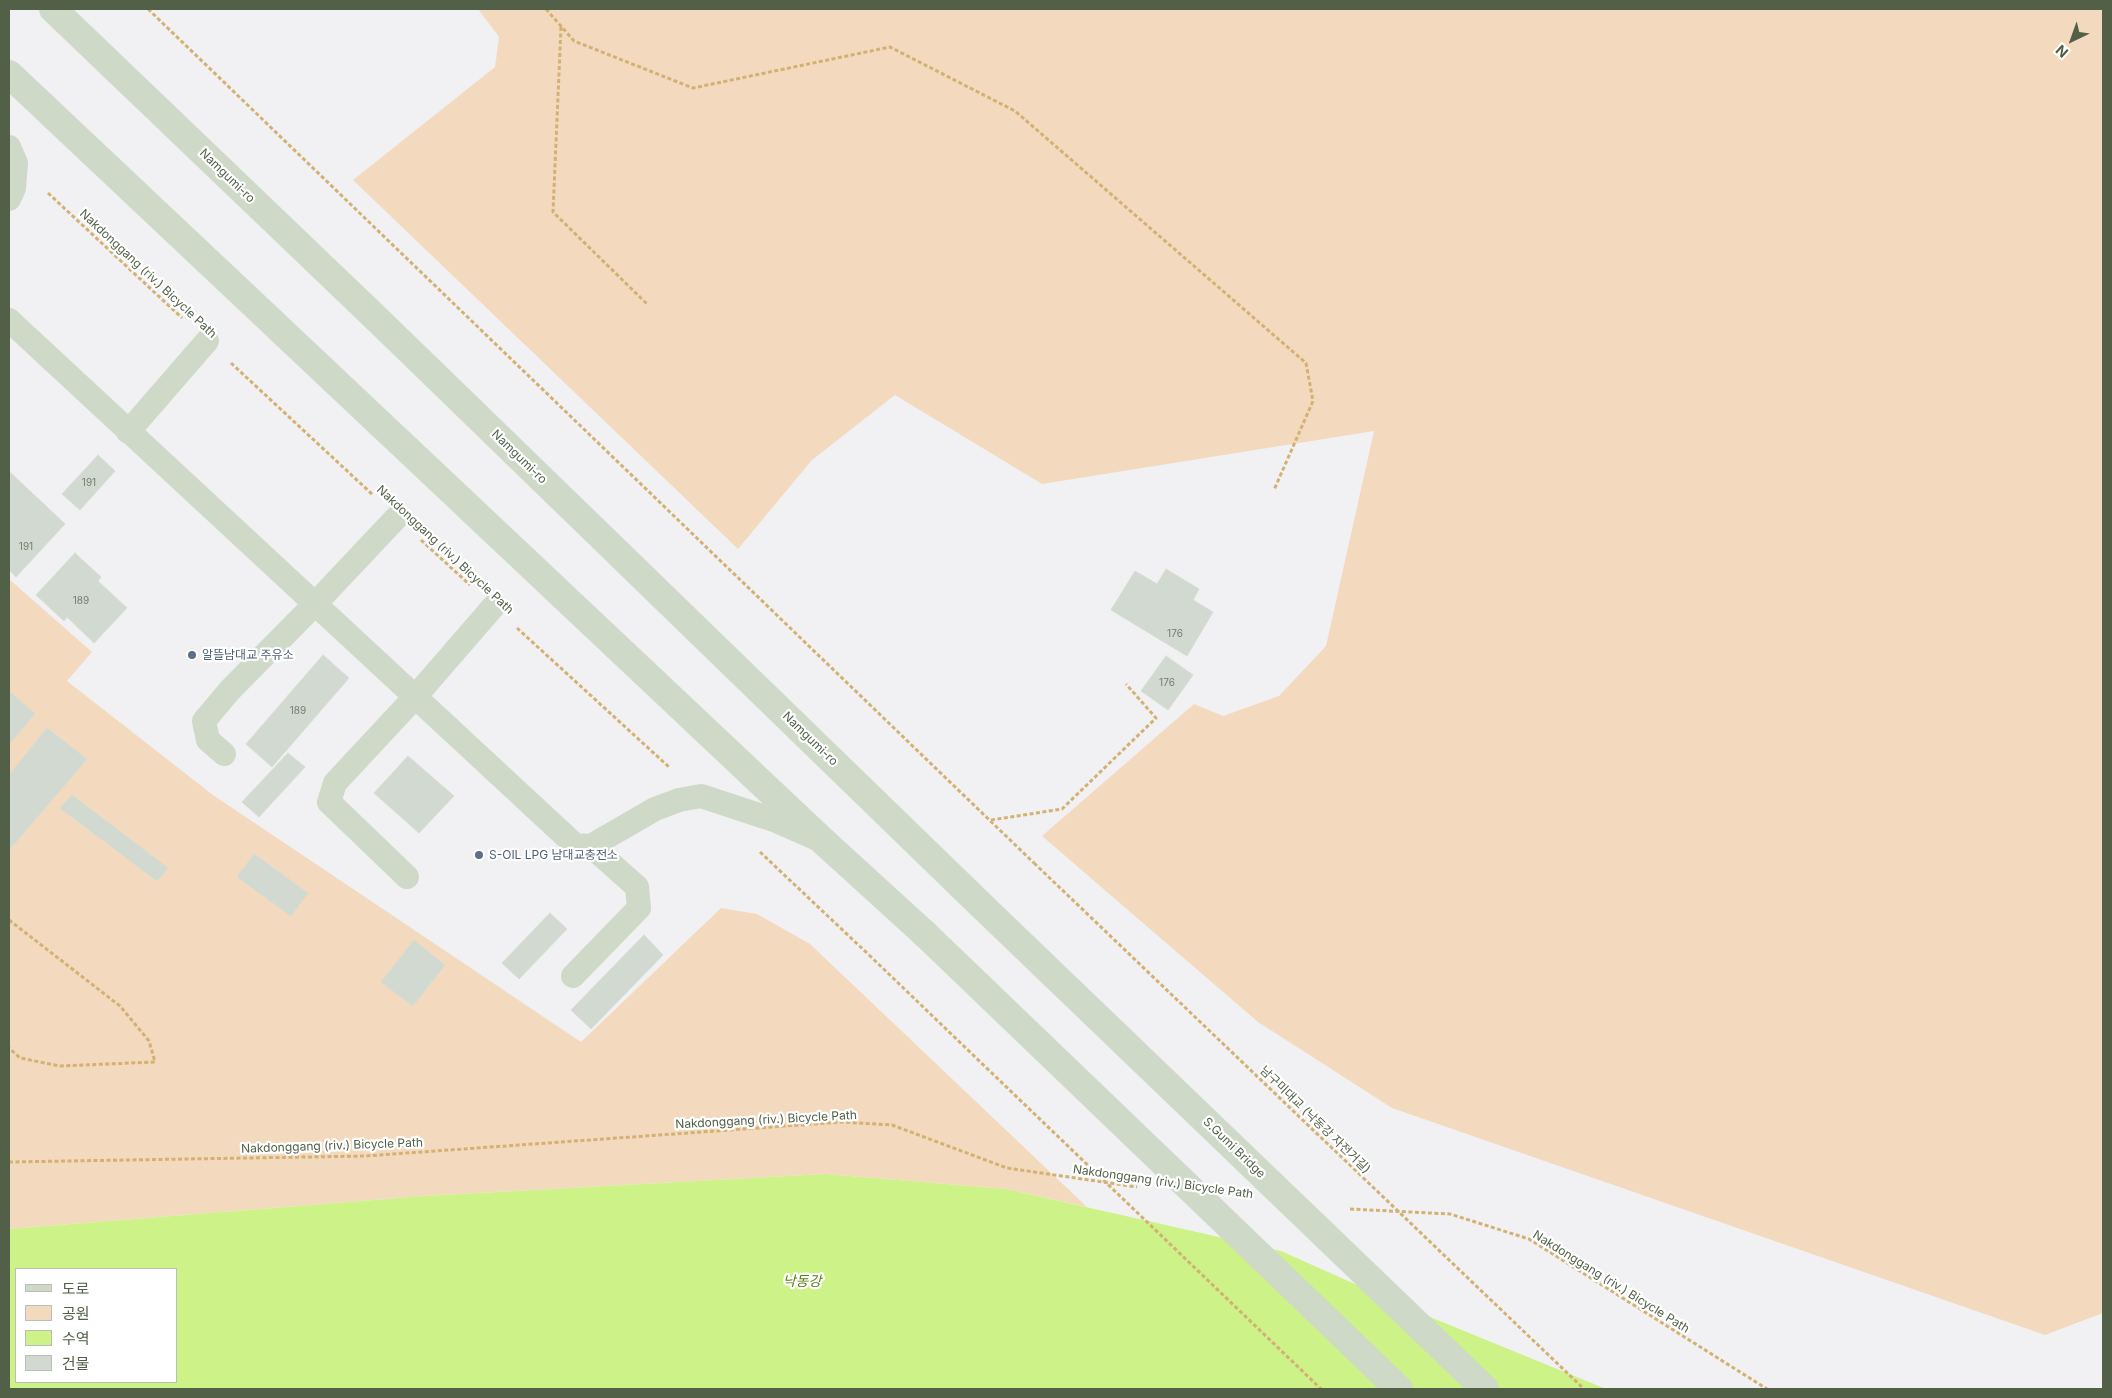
<!DOCTYPE html>
<html>
<head>
<meta charset="utf-8">
<style>
  body { margin:0 }
  #map { position:relative; width:2112px; height:1398px; overflow:hidden; background:#f1f1f4; font-family:Inter,"Noto Sans KR",sans-serif }
  canvas { display:block }
  .frame { position:absolute; inset:0; border:10px solid #516047; pointer-events:none }
  .legend { position:absolute; left:15px; top:1268px; width:162px; height:115px; box-sizing:border-box; background:#fff; border:1px solid #b9bfb5; margin:0; padding:6px 9px; list-style:none; font-size:15px; color:#516047 }
  .legend li { display:flex; align-items:center; gap:10px; height:25px }
  .legend b { width:25px; border:1px solid #b9bfb5 }
  .north { position:absolute; left:2047px; top:15px; width:50px; height:50px; -webkit-text-stroke:4px #fff; paint-order:stroke; rotate:222deg; font-size:14px; font-weight:700; line-height:20px; text-align:center; color:#516047 }
  .north::after { content:''; display:block; margin:auto; width:18px; height:22px; background:#516047; clip-path:polygon(50% 0,100% 100%,50% 72%,0 100%) }
</style>
</head>
<body>
<div id="map">
<canvas width="2112" height="1398"></canvas>
<div class="frame"></div>
<ul class="legend">
<li><b style="height:6px;background:#ced9c7"></b>도로</li>
<li><b style="height:14px;background:#f3dabe"></b>공원</li>
<li><b style="height:14px;background:#cdf288"></b>수역</li>
<li><b style="height:14px;background:#d2d9d0"></b>건물</li>
</ul>
<div class="north">N</div>
</div>
<script>
const c = document.querySelector('canvas').getContext('2d');
c.lineJoin = 'round';
function paint(path, color) { c.fillStyle = color; c.fill(path, 'evenodd'); }
const shape = rows => new Path2D(rows.map(r => 'M' + r).join(''));
function strokePath(path, color, width, dash) { c.strokeStyle = color; c.lineWidth = width; c.lineCap = dash ? 'butt' : 'round'; c.setLineDash(dash || []); c.stroke(path); }
function label(font, color, halo, rows, align = 'center') {
  c.font = font + ' Inter,"Noto Sans KR",sans-serif'; c.lineWidth = 4.5; c.setLineDash([]); c.textBaseline = 'middle'; c.strokeStyle = halo; c.fillStyle = color; for (const [text, x, y, turn = 0] of rows) {
    c.save(); c.translate(x, y); c.rotate((+turn || 0) * Math.PI / 180); c.textAlign = isNaN(turn) ? turn : align; if (halo) c.strokeText(text, 0, 0); c.fillText(text, 0, 0); c.restore();
  }
}
const green = shape([
  [478,9,2103,9,2103,1313,2045,1335,1392,1108,1258,1022,1042,836,1194,704,1223,716,1279,696,1326,646,1374,431,1042,484,895,395,812,460,738,549,353,180,495,67,499,37],
  [9,579,92,652,67,681,213,795,581,1042,721,908,757,914,810,944,1087,1207,1006,1189,825,1174,424,1196,9,1229]
]);
const water = shape([
  [825,1174,1006,1189,1281,1251,1413,1310,1606,1389,9,1389,9,1229,424,1196],
  [16,1269,176,1269,176,1382,16,1382]
]);
const building = shape([
  [98,455,115,471,80,510,62,494,98,455],
  [11,473,65,524,16,577,9,570,9,476,11,473],
  [75,553,101,577,98,581,127,608,94,643,67,617,64,621,36,595,75,553],
  [1166,569,1199,589,1193,600,1213,612,1187,656,1111,610,1135,571,1157,584,1166,569],
  [323,655,349,678,272,767,246,744,323,655],
  [1166,656,1193,675,1168,710,1141,691,1166,656],
  [9,691,35,714,9,744,9,691],
  [47,728,87,759,9,850,9,775,47,728],
  [288,753,305,767,259,817,242,802,288,753],
  [408,756,454,796,419,833,374,793,408,756],
  [72,795,168,868,157,881,60,808,72,795],
  [254,854,308,893,291,916,237,877,254,854],
  [550,913,567,929,519,979,502,963,550,913],
  [644,935,663,955,591,1029,571,1010,644,935],
  [414,940,445,965,413,1006,381,982,414,940]
]);
const path = shape([
  [148,9,1034,863],
  [546,9,574,41,693,88,890,47,1015,111,1306,363,1313,401,1274,490],
  [561,27,553,212,648,305],
  [48,193,182,318],
  [231,363,373,495],
  [421,540,470,585],
  [517,628,669,767],
  [991,820,1062,809,1156,718,1126,684],
  [760,852,869,955],
  [9,920,120,1006,149,1041,155,1062,60,1066,20,1058,9,1048],
  [9,1162,365,1156,842,1122,892,1125,1007,1168,1137,1187],
  [1350,1209,1450,1214,1529,1239,1767,1389]
]);
const service = shape([
  [9,147,16,163,14,188,9,199],
  [9,320,575,845,591,846,655,809,679,800,701,796,774,820,815,838],
  [128,432,207,341],
  [224,754,208,740,204,721,230,690,315,604,397,517],
  [407,877,329,802,335,783,415,697,493,607],
  [573,976,639,908,637,887,591,846]
]);
const tertiary = shape([
  [53,9,380,322,983,907],
  [9,74,824,842,925,934]
]);
const pathBridge = shape([
  [1034,863,1584,1389],
  [869,955,1321,1389]
]);
const tertiaryBridge = shape([
  [983,907,1485,1389],
  [925,934,1399,1389]
]);
const markers = [
  [192,655,5,"#5c6f8a"],
  [479,855,5,"#5c6f8a"]
];
const numberNames = [
  ["191",89,483],
  ["191",26,547],
  ["189",81,601],
  ["176",1175,634],
  ["176",1167,683],
  ["189",298,711]
];
const streetNames = [
  ["Namgumi-ro",227,176,44],
  ["Nakdonggang (riv.) Bicycle Path",148,274,43],
  ["Namgumi-ro",519,457,44],
  ["Nakdonggang (riv.) Bicycle Path",445,550,43],
  ["Namgumi-ro",810,739,44],
  ["Nakdonggang (riv.) Bicycle Path",766,1120,-3],
  ["남구미대교 (낙동강 자전거길)",1315,1120,44],
  ["Nakdonggang (riv.) Bicycle Path",332,1146,-2],
  ["S.Gumi Bridge",1234,1148,44],
  ["Nakdonggang (riv.) Bicycle Path",1163,1182,8],
  ["Nakdonggang (riv.) Bicycle Path",1611,1282,32]
];
const serviceNames = [
  ["알뜰남대교 주유소",202,655],
  ["S-OIL LPG 남대교충전소",489,855]
];
const waterNames = [
  ["낙동강",802,1282]
];
paint(green, '#f3dabe');
paint(water, '#cdf288');
paint(building, '#d2d9d0');
strokePath(building, '#d6ddd5', 1);
strokePath(path, '#d3b173', 3, [4, 2.5]);
strokePath(service, '#ced9c7', 24);
strokePath(tertiary, '#ced9c7', 28);
strokePath(pathBridge, '#d3b173', 3, [4, 2.5]);
strokePath(tertiaryBridge, '#ced9c7', 28);
for (const [x, y, r, color] of markers) { const dot = new Path2D(); dot.arc(x, y, r, 0, 2 * Math.PI); c.fillStyle = color; c.fill(dot); strokePath(dot, '#fff', 2); }
label('10px', '#717e69', null, numberNames);
label('12px', '#516047', '#fff', streetNames);
label('12px', '#4e5e75', '#fff', serviceNames, 'left');
label('italic 14px', '#547e08', '#fff', waterNames);
</script>
</body>
</html>
